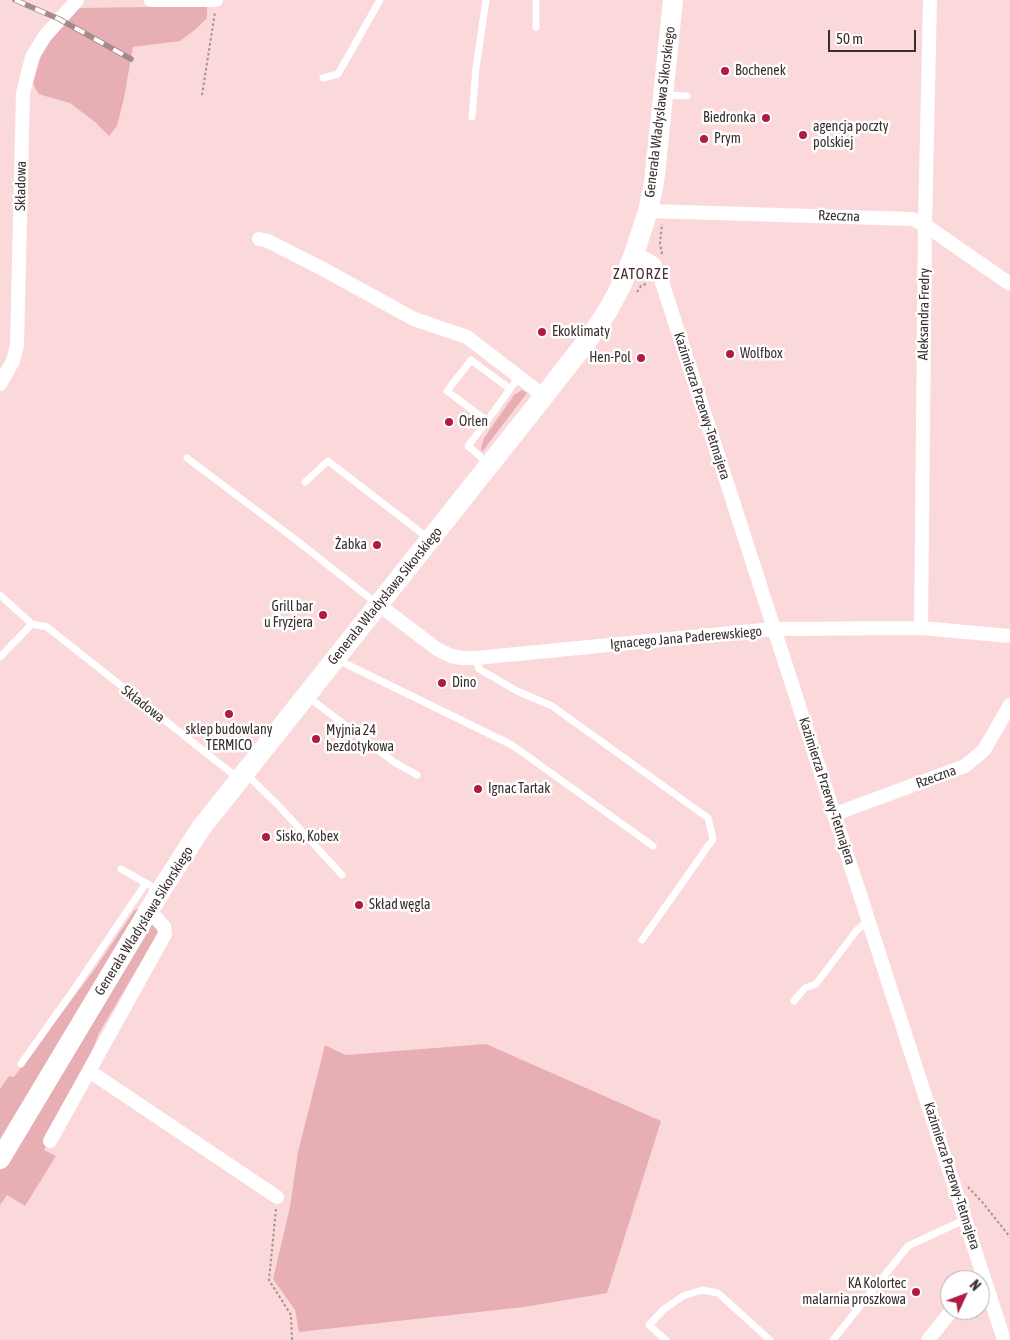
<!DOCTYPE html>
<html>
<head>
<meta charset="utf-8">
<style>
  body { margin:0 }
  #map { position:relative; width:1010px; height:1340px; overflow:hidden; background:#fbd9db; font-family:"Asap Condensed",sans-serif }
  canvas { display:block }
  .north { position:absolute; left:940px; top:1270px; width:50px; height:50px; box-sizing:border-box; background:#fff; border:1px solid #b1abac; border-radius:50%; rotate:47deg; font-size:14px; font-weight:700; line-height:20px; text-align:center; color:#3b2e2f }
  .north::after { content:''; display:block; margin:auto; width:18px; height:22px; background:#af1b43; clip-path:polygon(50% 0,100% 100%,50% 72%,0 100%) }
  .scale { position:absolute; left:828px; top:30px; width:88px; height:22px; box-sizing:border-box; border:2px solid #3b2e2f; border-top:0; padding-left:6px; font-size:15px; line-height:18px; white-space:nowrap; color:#3b2e2f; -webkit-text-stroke:4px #fff; paint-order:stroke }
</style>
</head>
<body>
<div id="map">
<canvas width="1010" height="1340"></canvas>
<div class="north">N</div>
<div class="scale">50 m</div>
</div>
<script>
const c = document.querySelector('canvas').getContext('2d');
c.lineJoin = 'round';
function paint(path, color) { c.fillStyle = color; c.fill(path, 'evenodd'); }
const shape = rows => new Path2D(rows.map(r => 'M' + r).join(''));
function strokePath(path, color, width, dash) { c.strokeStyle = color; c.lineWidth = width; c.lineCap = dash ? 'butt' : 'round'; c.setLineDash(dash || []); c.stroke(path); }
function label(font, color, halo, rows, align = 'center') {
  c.font = font + ' "Asap Condensed",sans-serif'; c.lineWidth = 5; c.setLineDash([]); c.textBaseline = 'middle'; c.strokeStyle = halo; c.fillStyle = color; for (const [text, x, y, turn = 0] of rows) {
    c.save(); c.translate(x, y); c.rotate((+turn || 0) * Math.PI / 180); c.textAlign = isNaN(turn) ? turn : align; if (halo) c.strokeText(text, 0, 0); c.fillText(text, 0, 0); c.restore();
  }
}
const green = shape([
  [207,6,207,18,196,29,180,41,133,47,124,98,117,126,109,136,95,122,70,103,45,96,39,94,36,90,33,83,44,46,71,13,81,8],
  [522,390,527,393,482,452,481,448,484,438,514,395],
  [137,909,139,909,0,1150,0,1089,9,1076,14,1077,94,970,134,911],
  [153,923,158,929,158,933,99,1033,87,1064,44,1150,56,1156,25,1206,7,1195,0,1205,0,1170,147,926],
  [486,1044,661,1121,607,1293,524,1307,299,1332,295,1310,273,1279,290,1207,298,1152,325,1045,345,1055]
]);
const path = shape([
  [202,95,215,12],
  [662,254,660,243,662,224],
  [637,292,641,286,648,283],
  [968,1187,983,1203,1010,1237],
  [276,1209,269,1280,291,1315,292,1340]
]);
const lane = shape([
  [536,0,536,27],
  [323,78,338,74,380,0],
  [665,95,687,96],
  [472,117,476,68,486,0],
  [487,421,510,389],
  [187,458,296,540,376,603],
  [489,464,468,446,487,421,447,391,471,360,510,389,519,377],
  [305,482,328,461,428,538],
  [0,595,32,624,47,627,239,779],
  [0,657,32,624],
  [476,658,479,669,517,691,552,706,708,818,713,839,642,940],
  [338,660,512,745,653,846],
  [308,697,394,762,417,775],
  [246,774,278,805,342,875],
  [121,869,160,891],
  [794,1001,805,988,816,984,857,930,863,925,870,923],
  [21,1064,77,985,146,883],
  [666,1340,649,1325,663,1310,683,1296,702,1290,718,1293,770,1340],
  [833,1340,908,1246,966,1219]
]);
const street = shape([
  [151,0,216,0],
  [648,211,912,219,925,225,1010,284],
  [259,239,268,241,323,269,414,319,467,337,544,396],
  [634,254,644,258,654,264,661,279,1004,1340],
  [0,384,13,361,17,345,23,93,32,57,45,36,77,0],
  [379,605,437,649,451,656,462,658,476,658,773,629,921,628,1010,636],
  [921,628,925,225,930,0],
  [835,814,965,766,984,750,1010,705],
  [89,1071,277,1197],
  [50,1141,165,934,164,927,149,910],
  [928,1340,952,1310]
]);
const secondary = shape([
  [0,1159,160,892,201,828,544,396,590,337,607,312,621,286,634,254,648,211,654,183,673,0]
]);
const rail = shape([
  [15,0,59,19,131,59]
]);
const markers = [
  [725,71,5,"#af1b43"],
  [766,118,5,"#af1b43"],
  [803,135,5,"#af1b43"],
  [704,139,5,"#af1b43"],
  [542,332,5,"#af1b43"],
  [730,354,5,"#af1b43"],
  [641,358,5,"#af1b43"],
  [449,422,5,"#af1b43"],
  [377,545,5,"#af1b43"],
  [323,615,5,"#af1b43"],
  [442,683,5,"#af1b43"],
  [229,714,5,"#af1b43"],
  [316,739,5,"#af1b43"],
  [478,789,5,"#af1b43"],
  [266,837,5,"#af1b43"],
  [359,905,5,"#af1b43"],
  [916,1292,5,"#af1b43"]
];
const poiNames = [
  ["Bochenek",735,71],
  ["Biedronka",756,118,"right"],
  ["agencja poczty",813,127],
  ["polskiej",813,143],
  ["Prym",714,139],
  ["Ekoklimaty",552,332],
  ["Wolfbox",740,354],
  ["Hen-Pol",631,358,"right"],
  ["Orlen",459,422],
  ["Żabka",367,545,"right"],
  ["Grill bar",313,607,"right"],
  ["u Fryzjera",313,623,"right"],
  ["Dino",452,683],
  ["sklep budowlany",229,730,"center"],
  ["TERMICO",229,746,"center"],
  ["Myjnia 24",326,731],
  ["bezdotykowa",326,747],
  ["Ignac Tartak",488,789],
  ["Sisko, Kobex",276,837],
  ["Skład węgla",369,905],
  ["KA Kolortec",906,1284,"right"],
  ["malarnia proszkowa",906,1300,"right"]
];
const streetNames = [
  ["Generała Władysława Sikorskiego",660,112,-83],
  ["Składowa",21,186,-89],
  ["Rzeczna",839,216,2],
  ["Aleksandra Fredry",924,314,-89],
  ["Kazimierza Przerwy-Tetmajera",702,406,72],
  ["Generała Władysława Sikorskiego",385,596,-51],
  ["Ignacego Jana Paderewskiego",686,638,-5],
  ["Składowa",143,704,38],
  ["Rzeczna",936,777,-20],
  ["Kazimierza Przerwy-Tetmajera",827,791,72],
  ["Generała Władysława Sikorskiego",144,921,-58],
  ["Kazimierza Przerwy-Tetmajera",952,1176,72]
];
const neighbourhoodNames = [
  ["ZATORZE",641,274]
];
paint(green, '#e7afb4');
strokePath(path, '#a78f90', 2, [2.5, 2.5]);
strokePath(lane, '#fff', 7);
strokePath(street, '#fff', 14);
strokePath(secondary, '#fff', 20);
strokePath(rail, '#a38b8c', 5.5);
strokePath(rail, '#fff', 4, [11]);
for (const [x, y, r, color] of markers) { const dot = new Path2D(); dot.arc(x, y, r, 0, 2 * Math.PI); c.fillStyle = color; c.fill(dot); strokePath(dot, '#fff', 2); }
label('14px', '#3b2e2f', '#fff', poiNames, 'left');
label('14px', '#3b2e2f', '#fff', streetNames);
c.letterSpacing = '1px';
label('15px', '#482e30', '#fff', neighbourhoodNames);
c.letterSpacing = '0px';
</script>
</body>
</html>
